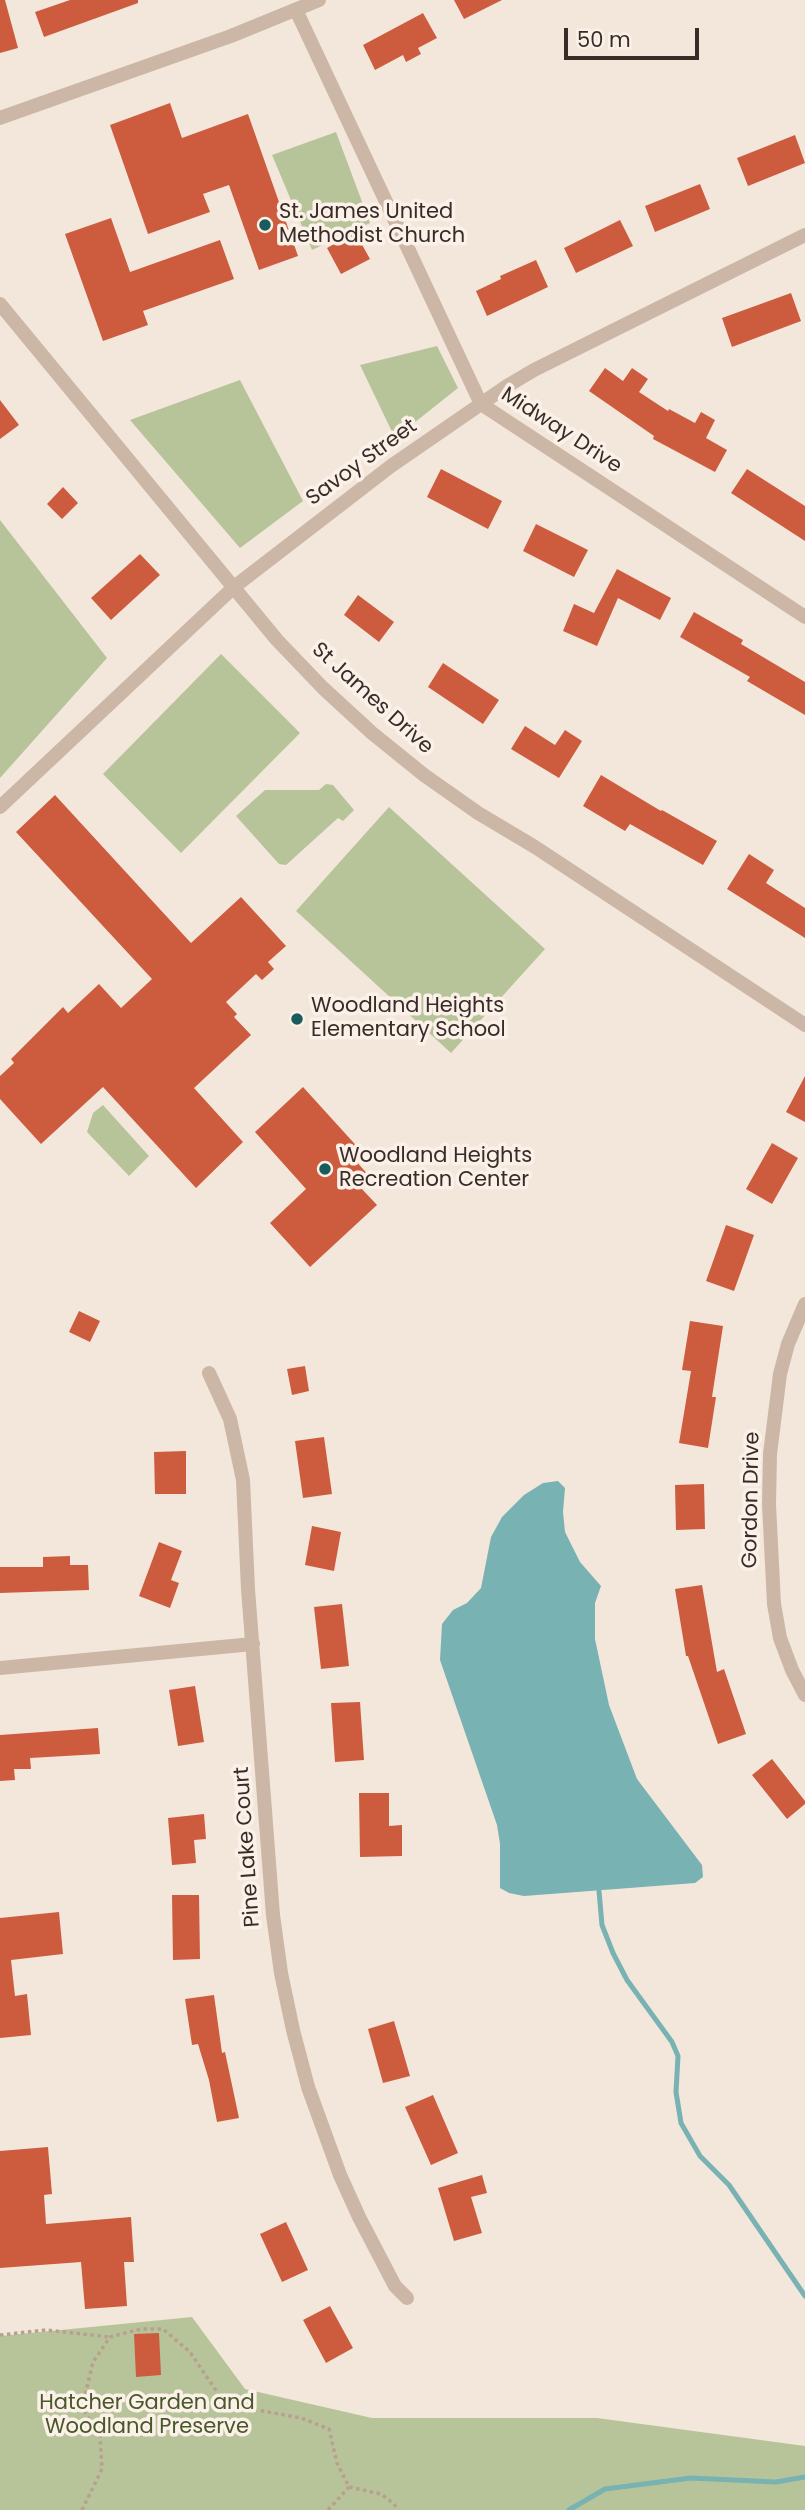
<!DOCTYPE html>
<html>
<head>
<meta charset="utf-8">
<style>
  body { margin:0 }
  #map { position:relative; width:805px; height:2510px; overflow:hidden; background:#f3e7db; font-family:Poppins,sans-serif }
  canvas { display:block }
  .scale { position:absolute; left:564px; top:28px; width:135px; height:32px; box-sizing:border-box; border:4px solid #382c28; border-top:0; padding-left:9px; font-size:21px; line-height:24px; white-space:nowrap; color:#382c28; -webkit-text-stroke:5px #fbf1e8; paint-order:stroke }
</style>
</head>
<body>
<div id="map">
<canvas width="805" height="2510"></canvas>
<div class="scale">50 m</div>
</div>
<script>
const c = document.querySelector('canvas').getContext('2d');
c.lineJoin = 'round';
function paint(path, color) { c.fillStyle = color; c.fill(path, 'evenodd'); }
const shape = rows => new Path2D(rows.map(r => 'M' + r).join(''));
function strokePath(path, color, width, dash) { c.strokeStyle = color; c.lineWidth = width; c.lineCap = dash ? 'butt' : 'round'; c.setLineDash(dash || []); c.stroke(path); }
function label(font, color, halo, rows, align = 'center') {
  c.font = font + ' Poppins,sans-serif'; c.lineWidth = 7; c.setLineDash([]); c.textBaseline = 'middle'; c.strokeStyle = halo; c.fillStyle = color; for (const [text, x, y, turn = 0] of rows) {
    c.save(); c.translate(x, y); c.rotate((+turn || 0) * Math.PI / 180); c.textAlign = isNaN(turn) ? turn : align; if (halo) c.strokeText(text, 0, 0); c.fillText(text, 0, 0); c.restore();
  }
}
const green = shape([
  [336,132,370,223,312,250,272,155],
  [437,346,458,388,395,438,360,365],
  [240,380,303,501,240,548,130,420],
  [0,520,107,658,0,778],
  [221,654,300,733,181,853,103,774],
  [326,784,333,785,354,810,343,821,338,818,286,865,279,864,236,816,265,790,319,790],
  [389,807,545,949,451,1053,296,911],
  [103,1105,149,1156,129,1176,87,1132,93,1113],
  [192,2317,245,2389,372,2418,597,2418,805,2446,805,2510,0,2510,0,2336]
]);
const water = shape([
  [558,1481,565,1488,563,1512,565,1532,580,1562,601,1586,595,1603,595,1639,609,1705,637,1779,702,1865,703,1877,695,1883,524,1896,509,1893,500,1888,500,1844,497,1825,440,1660,442,1624,453,1610,467,1603,481,1588,491,1537,502,1517,524,1495,543,1483]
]);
const stream = shape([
  [599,1891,602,1925,613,1953,627,1980,672,2042,678,2056,676,2092,681,2123,700,2156,729,2185,805,2296],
  [569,2510,605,2489,691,2478,776,2482,805,2477]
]);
const building = shape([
  [0,0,5,0,18,48,0,53],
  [70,0,138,0,138,3,44,37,35,12],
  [454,0,502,0,464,19],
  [423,13,437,38,418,48,421,54,406,62,403,55,375,70,363,45],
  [170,103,182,138,248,114,298,256,259,270,229,185,203,194,210,212,148,234,110,125],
  [795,135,805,163,748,186,737,158],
  [700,184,710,209,655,232,645,206],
  [111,218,130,272,220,240,234,279,143,311,148,325,103,341,65,234],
  [620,220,633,246,576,273,564,248],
  [355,232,370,259,341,274,327,248],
  [536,260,548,287,487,316,476,291,501,279,500,276],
  [791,293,801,321,732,347,722,318],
  [605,368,623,381,632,368,648,379,639,392,668,411,669,409,695,423,701,412,715,420,706,438,727,450,715,472,653,439,654,436,589,391],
  [0,400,19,425,0,439],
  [441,469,502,501,488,529,427,497],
  [747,469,805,506,805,541,731,493],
  [63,487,78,503,62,519,47,504],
  [536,524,588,550,574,577,523,551],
  [140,554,160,575,111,620,91,598],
  [617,569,671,598,660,620,618,598,597,646,563,631,574,604,594,613],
  [358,595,394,622,379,642,344,615],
  [694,612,743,640,741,644,805,682,805,715,747,681,750,677,680,637],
  [443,663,499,700,483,724,428,687],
  [525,726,555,745,565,730,582,741,559,778,511,749],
  [601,775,661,811,662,810,717,841,703,865,630,824,625,831,583,806],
  [55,795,191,943,241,897,286,946,268,962,274,969,262,980,256,974,226,1002,237,1014,234,1017,251,1035,194,1088,243,1142,196,1188,103,1087,41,1144,0,1099,0,1076,14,1063,11,1059,63,1007,68,1013,99,984,121,1008,152,979,16,832],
  [749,854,774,870,766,883,805,908,805,938,727,889],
  [805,1076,805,1122,786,1112],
  [303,1087,363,1153,355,1160,371,1178,361,1188,377,1205,310,1267,270,1223,306,1189,255,1132],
  [772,1143,798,1158,772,1204,746,1189],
  [726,1225,754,1235,734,1291,706,1281],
  [79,1311,100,1321,90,1342,69,1332],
  [690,1321,723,1326,712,1397,716,1397,708,1448,679,1443,691,1371,682,1370],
  [305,1366,309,1391,292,1395,287,1369],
  [324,1437,332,1494,303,1498,295,1441],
  [186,1451,186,1494,155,1494,154,1452],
  [704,1484,705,1529,676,1530,675,1485],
  [312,1526,341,1532,334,1571,305,1565],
  [159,1542,182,1551,171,1580,179,1583,170,1608,139,1596],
  [70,1556,70,1565,88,1565,89,1590,0,1593,0,1567,43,1567,43,1557],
  [702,1585,717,1672,724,1669,746,1734,718,1744,688,1656,686,1656,675,1589],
  [342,1604,349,1666,321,1669,314,1607],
  [195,1686,204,1742,178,1746,169,1690],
  [360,1702,364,1760,335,1762,331,1703],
  [98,1728,100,1754,30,1758,31,1769,14,1769,15,1780,0,1781,0,1735],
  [772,1759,805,1801,805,1804,787,1819,752,1775],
  [359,1793,389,1793,389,1826,402,1825,402,1856,360,1857],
  [204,1814,206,1839,194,1840,196,1863,172,1865,168,1818],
  [172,1895,199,1895,200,1959,173,1960],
  [59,1912,63,1954,11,1960,15,1996,27,1994,31,2035,0,2038,0,1918],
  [214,1995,222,2053,225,2052,239,2118,217,2122,209,2080,198,2044,192,2045,185,1999],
  [394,2021,410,2076,383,2083,368,2029],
  [433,2095,458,2153,431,2165,405,2107],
  [48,2147,52,2194,44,2195,46,2224,131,2217,134,2262,124,2262,127,2306,85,2309,81,2262,0,2268,0,2151],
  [482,2175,487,2193,471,2197,482,2233,454,2241,438,2188],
  [286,2222,308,2270,282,2282,260,2234],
  [330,2306,353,2348,326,2363,303,2320],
  [159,2333,161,2375,136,2377,134,2334]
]);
const path = shape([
  [0,2335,46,2330,110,2337],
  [82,2510,102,2469,100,2436,82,2408,93,2362,110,2337,141,2329,163,2329,190,2352,225,2404,301,2418,329,2429,337,2463,349,2487,381,2494,394,2504,398,2510],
  [328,2510,349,2487]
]);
const street = shape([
  [296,10,481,404,805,617],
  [0,118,231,36,319,0],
  [0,304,277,640,323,688,372,733,424,775,478,813,535,847,805,1025],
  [0,807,234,587,391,466,507,386,534,370,805,235],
  [805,1304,788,1344,780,1374,770,1454,769,1504,774,1604,780,1638,792,1670,805,1695],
  [209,1373,230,1419,243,1480,248,1589,273,1915,281,1973,293,2030,308,2087,340,2175,359,2217,395,2286,407,2298],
  [0,1668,253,1644]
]);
const markers = [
  [265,225,7,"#1a5b5c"],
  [297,1019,7,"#1a5b5c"],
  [325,1169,7,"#1a5b5c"]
];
const poiNames = [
  ["St. James United",279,213],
  ["Methodist Church",279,237],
  ["Woodland Heights",311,1007],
  ["Elementary School",311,1031],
  ["Woodland Heights",339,1157],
  ["Recreation Center",339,1181]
];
const streetNames = [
  ["Midway Drive",561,431,33],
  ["Savoy Street",362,463,-36],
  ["St James Drive",372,699,42],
  ["Gordon Drive",752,1500,-89],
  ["Pine Lake Court",248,1847,-94]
];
const parkNames = [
  ["Hatcher Garden and",147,2404],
  ["Woodland Preserve",147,2428]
];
paint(green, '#b7c49a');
paint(water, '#78b2b2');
strokePath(stream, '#78b2b2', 5);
paint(building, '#cd5c3f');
strokePath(path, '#b8a090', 3.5, [3.5, 3.5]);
strokePath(street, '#ccb6a6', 14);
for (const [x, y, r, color] of markers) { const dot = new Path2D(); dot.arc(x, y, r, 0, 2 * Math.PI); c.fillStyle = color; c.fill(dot); strokePath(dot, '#fbf1e8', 2.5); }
label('21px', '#382c28', '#fbf1e8', poiNames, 'left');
label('21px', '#382c28', '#fbf1e8', streetNames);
label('21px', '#49582a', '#fbf1e8', parkNames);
</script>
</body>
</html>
